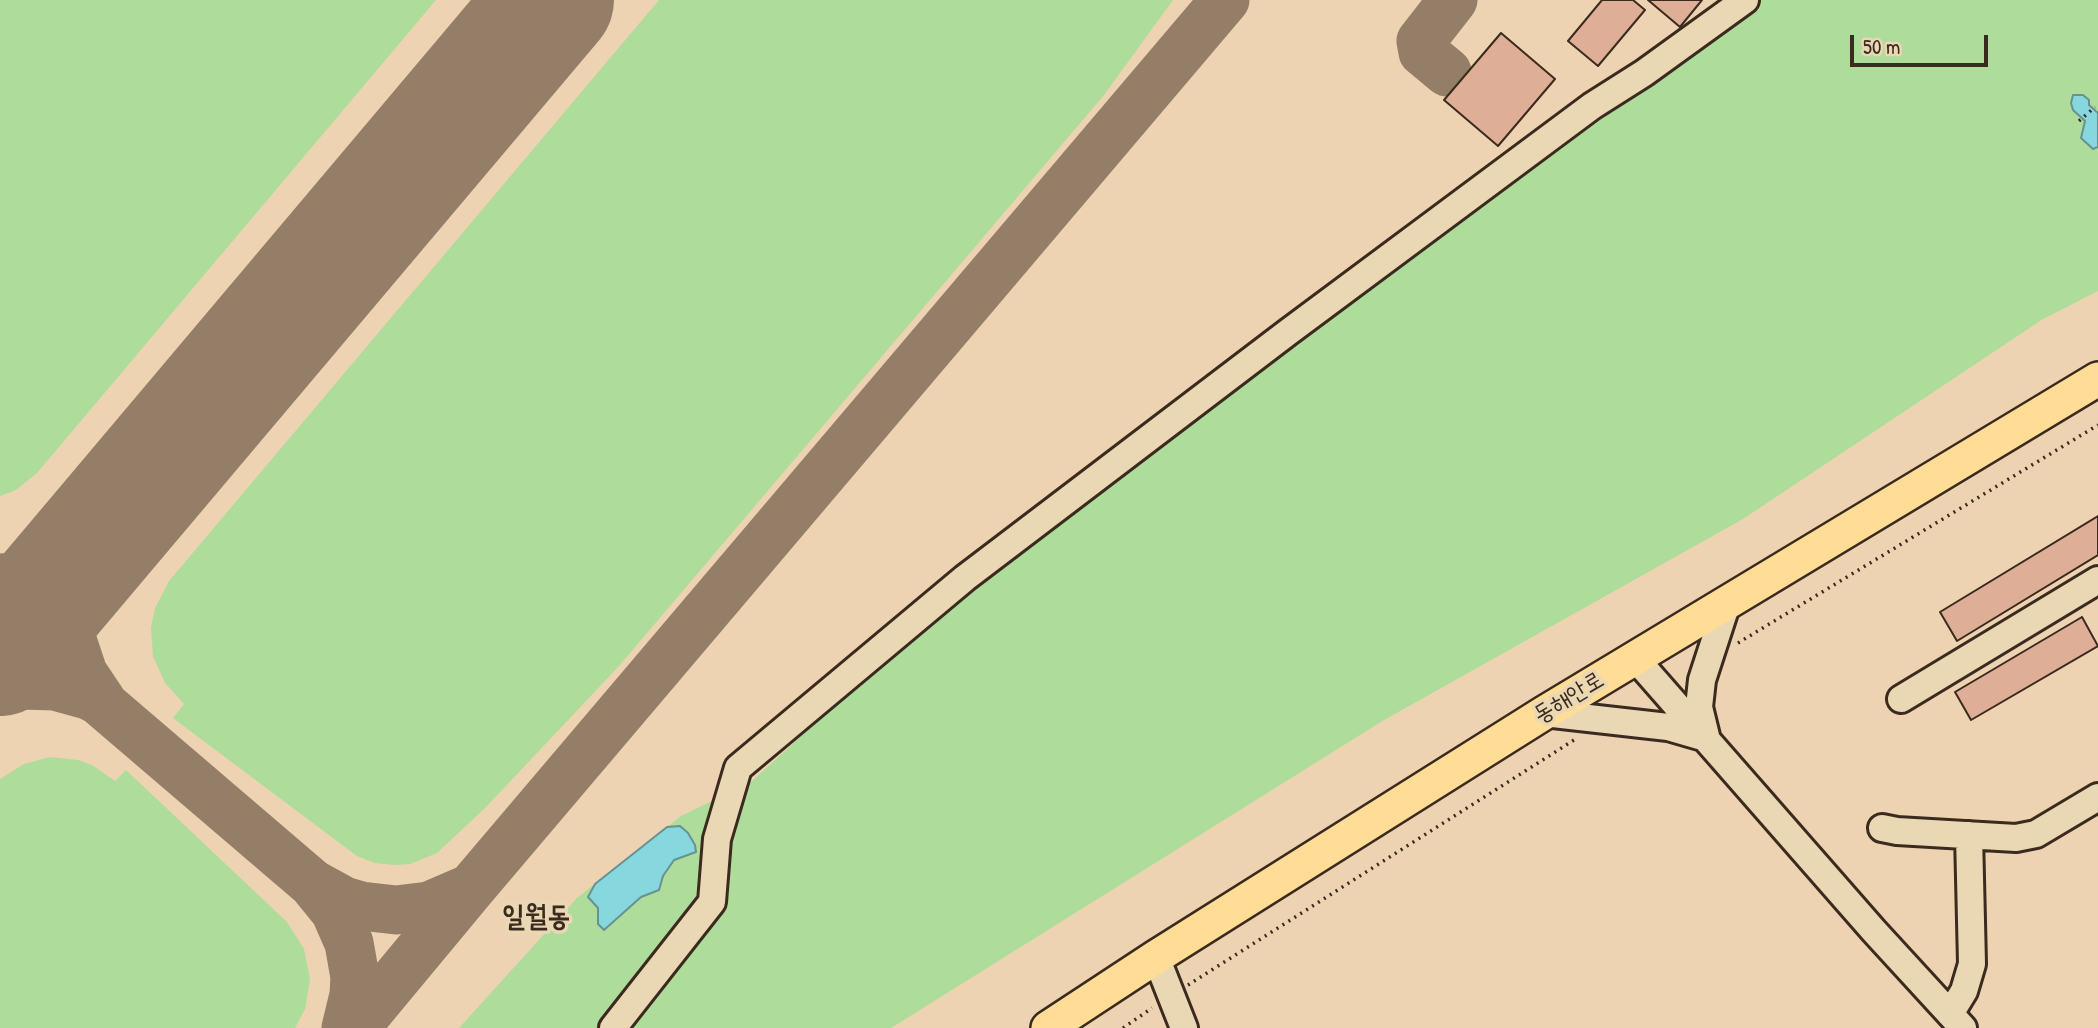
<!DOCTYPE html>
<html>
<head>
<meta charset="utf-8">
<style>
  body { margin:0 }
  #map { position:relative; width:2098px; height:1028px; overflow:hidden; background:#edd3b2; font-family:"Patrick Hand",sans-serif }
  canvas { display:block }
  .scale { position:absolute; left:1850px; top:35px; width:138px; height:32px; box-sizing:border-box; border:4px solid #3b2a1e; border-top:0; padding-left:9px; font-size:21px; line-height:24px; white-space:nowrap; color:#3b2a1e; -webkit-text-stroke:5px #ead7b4; paint-order:stroke }
</style>
</head>
<body>
<div id="map">
<canvas width="2098" height="1028"></canvas>
<div class="scale">50 m</div>
</div>
<script>
const c = document.querySelector('canvas').getContext('2d');
c.lineJoin = 'round';
function paint(path, color) { c.fillStyle = color; c.fill(path, 'evenodd'); }
const shape = rows => new Path2D(rows.map(r => 'M' + r).join(''));
function strokePath(path, color, width, dash) { c.strokeStyle = color; c.lineWidth = width; c.lineCap = dash ? 'butt' : 'round'; c.setLineDash(dash || []); c.stroke(path); }
function label(font, color, halo, rows, align = 'center') {
  c.font = font + ' "Patrick Hand","Poor Story",sans-serif'; c.lineWidth = 7; c.setLineDash([]); c.textBaseline = 'middle'; c.strokeStyle = halo; c.fillStyle = color; for (const [text, x, y, turn = 0] of rows) {
    c.save(); c.translate(x, y); c.rotate((+turn || 0) * Math.PI / 180); c.textAlign = isNaN(turn) ? turn : align; if (halo) c.strokeText(text, 0, 0); c.fillText(text, 0, 0); c.restore();
  }
}
const green = shape([
  [0,0,436,0,37,473,16,490,0,496],
  [659,0,1173,0,1104,95,619,666,485,808,437,853,410,864,395,865,375,863,357,856,173,718,184,704,165,683,153,656,151,628,155,608,169,581],
  [1754,0,2098,0,2098,291,2043,319,1743,519,1384,720,891,1028,459,1028,577,898,681,816,751,782,933,616,1433,230],
  [50,757,78,760,92,765,115,781,126,770,287,922,304,949,310,979,305,1009,295,1028,0,1028,0,779,24,764]
]);
const water = shape([
  [2073,95,2083,95,2089,100,2089,105,2098,113,2098,147,2093,149,2081,138,2085,121,2073,110,2071,103,2073,95],
  [680,826,688,833,695,845,696,852,674,860,663,876,659,890,641,897,604,930,598,924,598,908,588,897,595,884,667,827,680,826]
]);
const taxiway = shape([
  [1447,72,1423,52,1421,41,1453,0],
  [0,578,33,576,49,572,80,559],
  [0,616,313,884],
  [0,688,20,685,55,686,88,695,103,703,83,673,72,640,69,607,74,575,80,559],
  [346,1028,354,995,355,977,349,943,335,911,313,884,344,901,361,906,396,910,429,906,471,888],
  [355,1028,472,887,1225,0]
]);
const runway = shape([
  [0,654,552,0]
]);
const building = shape([
  [1602,0,1633,0,1645,10,1598,66,1568,41,1602,0],
  [1648,0,1702,0,1680,27,1648,0],
  [1501,33,1555,79,1498,146,1444,100,1501,33],
  [2098,516,2098,555,1957,641,1940,612,2098,516],
  [2082,617,2098,646,1971,720,1955,692,2082,617]
]);
const path = shape([
  [2079,121,2095,107],
  [1738,643,2098,425],
  [1188,985,1574,740],
  [1123,1028,1152,1008]
]);
const minor = shape([
  [1635,658,1874,931,1963,1028],
  [1901,699,2098,580],
  [1544,713,1668,727,1706,738],
  [1706,736,1699,707,1702,680,1727,603],
  [1882,828,1897,831,2016,838,2036,834,2098,797],
  [1156,957,1184,1028],
  [1950,1014,1964,991,1972,964,1969,835],
  [613,1028,712,902,717,839,738,768,965,578,1287,333,1592,106,1644,73,1745,0]
]);
const major = shape([
  [1048,1028,1156,957,1544,713,2098,379]
]);
const streetNames = [
  ["동해안로",1569,698,-31]
];
const quarterNames = [
  ["일월동",536,918]
];
paint(green, '#addc9b');
paint(water, '#86d7de');
strokePath(water, '#689291', 2);
strokePath(taxiway, '#947e68', 49);
strokePath(runway, '#947e68', 124);
paint(building, '#deae97');
strokePath(building, '#3b2a1e', 2);
strokePath(minor, '#3b2a1e', 32);
strokePath(major, '#3b2a1e', 38);
strokePath(path, '#3b2a1e', 3.5, [2, 5]);
strokePath(minor, '#ead7b4', 26);
strokePath(major, '#ffdd96', 33);
label('24px', '#3b2a1e', '#ead7b4', streetNames);
label('bold 28px', '#3b2a1e', '#ead7b4', quarterNames);
</script>
</body>
</html>
